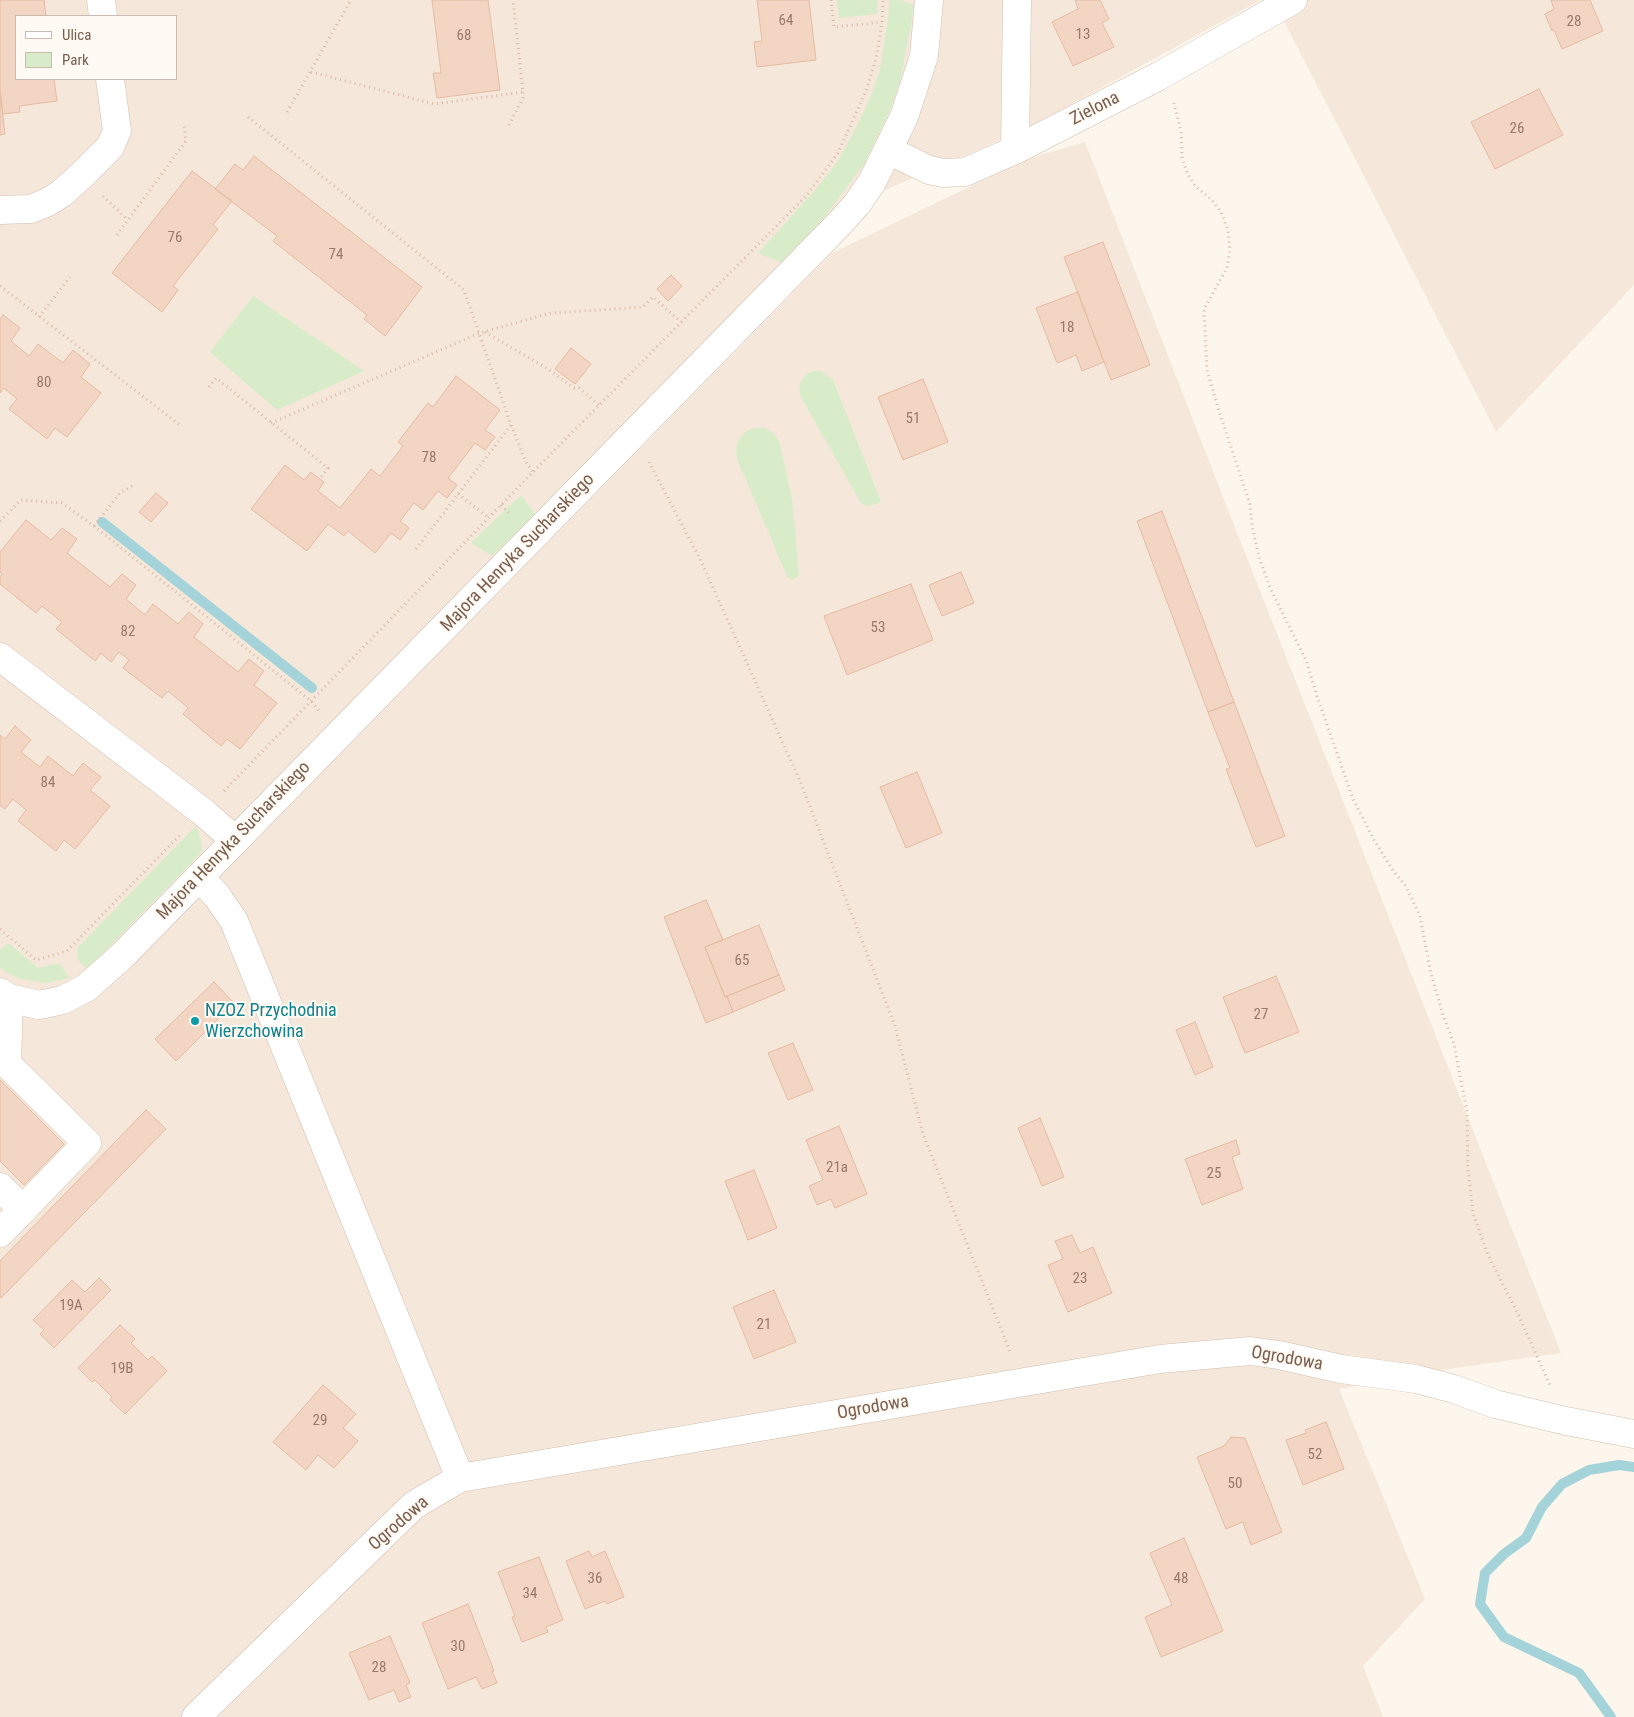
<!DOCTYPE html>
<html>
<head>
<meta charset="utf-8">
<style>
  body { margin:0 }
  #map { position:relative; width:1634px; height:1717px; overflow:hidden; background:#fdf6ec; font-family:"Roboto Condensed",sans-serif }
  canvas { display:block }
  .legend { position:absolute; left:15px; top:15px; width:162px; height:65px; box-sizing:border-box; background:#fffaf3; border:1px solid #cabbb1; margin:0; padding:6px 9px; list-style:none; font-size:15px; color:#7a5c4d }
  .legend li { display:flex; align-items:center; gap:10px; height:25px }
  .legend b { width:25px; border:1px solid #cabbb1 }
</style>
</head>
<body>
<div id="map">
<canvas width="1634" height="1717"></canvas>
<ul class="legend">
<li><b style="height:6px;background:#fff"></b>Ulica</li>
<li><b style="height:14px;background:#d8ecc9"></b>Park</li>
</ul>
</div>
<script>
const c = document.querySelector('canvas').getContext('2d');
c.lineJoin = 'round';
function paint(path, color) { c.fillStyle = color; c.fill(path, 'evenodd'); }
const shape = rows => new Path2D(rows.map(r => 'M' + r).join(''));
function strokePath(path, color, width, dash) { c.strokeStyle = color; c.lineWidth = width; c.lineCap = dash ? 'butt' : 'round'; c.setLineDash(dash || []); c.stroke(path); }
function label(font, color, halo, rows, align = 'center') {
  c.font = font + ' "Roboto Condensed",sans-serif'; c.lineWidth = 4; c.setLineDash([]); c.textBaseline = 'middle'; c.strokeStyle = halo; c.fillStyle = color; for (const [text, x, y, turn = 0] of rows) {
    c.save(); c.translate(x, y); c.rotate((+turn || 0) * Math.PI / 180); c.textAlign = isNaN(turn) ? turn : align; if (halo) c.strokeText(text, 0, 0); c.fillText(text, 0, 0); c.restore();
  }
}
const residential = shape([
  [0,0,1261,0,1030,127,833,213,240,816,254,842,832,253,1027,159,1085,142,1223,497,1561,1353,1455,1368,1339,1389,1425,1599,1363,1666,1383,1717,0,1717],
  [16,16,176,16,176,79,16,79],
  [1273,0,1634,0,1634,285,1496,432]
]);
const green = shape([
  [837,0,878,0,877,14,839,18],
  [889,0,899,0,914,5,911,25,900,81,890,110,864,164,826,215,782,263,758,253,816,189,837,162,853,134,870,98,880,70,888,17],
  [253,296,364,371,277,410,210,352],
  [815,371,822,371,833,380,881,502,870,506,866,506,861,503,800,395,799,386,802,379,808,373],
  [755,428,764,428,772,432,778,439,780,445,792,499,796,539,799,576,792,580,787,576,737,459,736,451,737,443,740,437,746,431],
  [521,495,535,514,492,556,471,543],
  [196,826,202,843,202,850,200,854,98,958,86,968,78,960,77,955,78,947],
  [7,944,10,944,38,968,55,964,60,964,69,978,45,983,20,979,9,974,0,968,0,950]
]);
const stream = shape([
  [102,522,312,688],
  [1611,1717,1579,1673,1504,1637,1480,1604,1485,1573,1504,1554,1526,1538,1542,1507,1562,1484,1589,1470,1619,1465,1634,1467]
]);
const building = shape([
  [0,0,44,0,46,16,16,16,16,79,54,79,57,101,19,106,20,112,3,114,0,91,0,0],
  [432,0,488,0,500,90,437,98,433,73,441,73,432,0],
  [757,0,809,0,816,60,757,67,754,42,762,41,757,0],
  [1075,0,1100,0,1109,19,1102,23,1114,47,1073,66,1052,22,1078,9,1075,0],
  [1551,0,1590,0,1603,31,1562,49,1554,30,1552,31,1545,14,1554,9,1551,0],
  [1539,89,1563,135,1495,169,1471,122,1539,89],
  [0,91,5,134,0,135,0,91],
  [254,156,422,287,385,336,364,319,367,315,273,241,277,236,215,189,235,164,243,170,254,156],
  [192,171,232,201,213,225,218,229,173,286,178,290,162,312,112,273,192,171],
  [1103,242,1150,365,1111,380,1064,257,1103,242],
  [671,275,682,286,668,301,657,289,671,275],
  [1078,292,1104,362,1082,371,1076,355,1057,363,1036,308,1078,292],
  [3,315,20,328,11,341,29,356,38,344,63,363,73,350,90,364,81,377,101,393,67,437,55,428,47,439,9,409,17,399,4,388,0,393,0,319,3,315],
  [571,348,591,364,575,384,555,369,571,348],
  [456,376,500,410,485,430,495,437,485,450,475,443,448,478,457,485,447,498,438,491,423,510,414,503,400,521,409,528,400,540,391,533,375,553,348,531,344,536,328,524,307,551,251,509,285,465,304,480,311,472,320,479,324,482,318,491,340,508,371,469,380,476,403,446,398,442,428,403,433,407,456,376],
  [923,379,948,442,903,460,878,397,923,379],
  [156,493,168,503,151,522,139,512,156,493],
  [1162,511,1234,702,1208,712,1137,521,1162,511],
  [26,520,51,540,62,528,77,539,67,553,110,587,122,574,136,585,126,599,145,615,153,604,178,624,189,612,203,624,194,637,238,672,249,659,264,671,254,685,277,703,240,749,227,739,221,746,183,714,188,708,168,691,162,698,123,668,129,660,119,652,111,662,101,653,95,661,56,629,62,622,42,606,36,613,0,584,0,577,2,574,0,572,0,552,26,520],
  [961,572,974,603,942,616,929,585,961,572],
  [911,584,933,640,847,675,824,616,911,584],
  [1234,702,1285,836,1256,847,1226,769,1230,768,1208,712,1234,702],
  [15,726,31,740,21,752,40,767,48,756,73,776,83,763,101,777,90,790,110,806,75,849,64,840,56,851,18,821,26,810,13,799,5,809,0,805,0,735,5,739,15,726],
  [917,772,942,833,906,848,880,787,917,772],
  [706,900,723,940,705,947,725,997,727,996,733,1012,706,1023,664,917,706,900],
  [759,925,779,975,725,997,705,947,759,925],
  [779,975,785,990,733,1012,727,996,779,975],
  [1276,976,1299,1032,1245,1053,1223,997,1276,976],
  [214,982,234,1003,176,1061,155,1039,214,982],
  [1195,1022,1213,1067,1195,1075,1176,1030,1195,1022],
  [793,1043,813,1090,788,1100,768,1053,793,1043],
  [0,1080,64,1144,24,1185,0,1161,0,1080],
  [146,1110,166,1129,1,1298,0,1296,0,1261,146,1110],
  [1040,1118,1064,1177,1042,1186,1018,1128,1040,1118],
  [839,1126,867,1194,835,1208,831,1199,817,1205,809,1186,823,1180,806,1140,839,1126],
  [1236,1140,1240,1154,1232,1157,1243,1189,1202,1205,1185,1159,1236,1140],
  [754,1170,777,1228,748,1240,725,1181,754,1170],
  [1072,1235,1080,1253,1093,1247,1112,1293,1068,1312,1048,1265,1063,1259,1055,1241,1072,1235],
  [99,1278,111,1290,54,1348,40,1334,44,1330,33,1320,72,1280,85,1292,99,1278],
  [774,1290,796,1342,754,1359,733,1307,774,1290],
  [120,1325,135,1339,131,1343,148,1360,152,1356,167,1371,125,1414,110,1400,112,1397,95,1380,92,1382,78,1368,120,1325],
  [323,1385,356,1414,343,1428,358,1441,334,1468,318,1455,306,1470,273,1442,323,1385],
  [1326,1422,1344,1469,1303,1485,1286,1440,1306,1433,1305,1430,1326,1422],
  [1231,1437,1245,1438,1282,1532,1251,1545,1243,1522,1226,1529,1197,1457,1224,1446,1231,1437],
  [1184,1538,1223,1631,1161,1657,1145,1617,1172,1605,1150,1553,1184,1538],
  [589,1551,592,1557,605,1551,624,1597,607,1604,605,1601,585,1609,566,1561,589,1551],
  [539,1557,563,1620,546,1627,548,1632,522,1642,512,1617,515,1616,498,1572,539,1557],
  [468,1604,494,1671,492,1671,497,1683,482,1689,476,1677,448,1689,422,1623,468,1604],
  [390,1636,410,1683,406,1685,411,1697,399,1702,394,1690,369,1700,349,1653,390,1636]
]);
const path = shape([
  [831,0,834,27,882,22],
  [311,72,434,104,523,92,513,0],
  [1174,103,1181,131,1182,158,1188,175,1196,187,1211,199,1221,212,1228,230,1230,250,1227,268,1204,309,1207,370,1219,411,1250,504,1252,526,1259,557,1271,590,1306,660,1317,696,1353,799,1374,840,1392,869,1405,885,1420,916,1431,974,1443,1015,1454,1044,1467,1112,1468,1170,1473,1213,1488,1255,1518,1314,1550,1385],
  [287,112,351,0],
  [248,117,464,290,511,425,526,462,533,472],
  [509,125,523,98,523,92],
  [103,196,128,220],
  [117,235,186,141,184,124],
  [0,286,180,425],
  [39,317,70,277],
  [485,332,548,369,574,388,579,388,599,405],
  [209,387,216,378,328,468,320,479],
  [271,423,480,333,551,313,643,307,653,297,681,322],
  [649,462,701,561,800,781,895,1026,923,1134,1011,1354],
  [458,494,489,518],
  [501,505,511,515],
  [0,521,21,500,62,503,94,526,311,701,319,711],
  [94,526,120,493,132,486],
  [416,549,511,425],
  [224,791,533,472,807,195,838,153,866,91,876,59,882,22,883,0],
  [0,929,36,960,67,951,181,834]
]);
const minor = shape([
  [101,0,103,16],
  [888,150,929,170,943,173,965,172,1015,150,1159,76,1293,0],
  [1015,150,1017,0],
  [0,210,31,209,48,202,62,193,82,175,110,147,117,131,110,79],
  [0,657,203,812,235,840],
  [199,877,217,896,234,921,460,1478],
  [0,992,9,998,39,1005,63,1000,86,988,122,956,840,223,857,204,872,182,904,117,924,56,929,0],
  [0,1187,23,1210],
  [0,1233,87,1143,7,1064,9,998],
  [196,1717,414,1505,460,1478,1160,1359,1250,1351,1279,1355,1341,1369,1416,1379,1454,1389,1495,1404,1566,1421,1634,1434]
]);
const markers = [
  [195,1021,5,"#0f9aa8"]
];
const numberNames = [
  ["64",786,21],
  ["28",1574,22],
  ["13",1083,35],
  ["68",464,36],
  ["26",1517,129],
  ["76",175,238],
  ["74",336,255],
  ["18",1067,328],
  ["80",44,383],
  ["51",913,419],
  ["78",429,458],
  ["53",878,628],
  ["82",128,632],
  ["84",48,783],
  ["65",742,961],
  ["27",1261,1015],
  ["21a",837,1168],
  ["25",1214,1174],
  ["23",1080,1279],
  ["19A",71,1306],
  ["21",764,1325],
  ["19B",122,1369],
  ["29",320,1421],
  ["52",1315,1455],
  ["50",1235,1484],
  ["36",595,1579],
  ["48",1181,1579],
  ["34",530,1594],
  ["30",458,1647],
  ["28",379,1668]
];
const streetNames = [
  ["Zielona",1095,109,-27],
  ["Majora Henryka Sucharskiego",518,553,-46],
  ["Majora Henryka Sucharskiego",234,841,-46],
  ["Ogrodowa",1287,1359,10],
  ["Ogrodowa",873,1408,-10],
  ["Ogrodowa",399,1524,-41]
];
const cultureNames = [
  ["NZOZ Przychodnia",205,1011],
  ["Wierzchowina",205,1032]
];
paint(residential, '#f5e8da');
paint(green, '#d8ecc9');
strokePath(stream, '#a5d3da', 10);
paint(building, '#f3d5c3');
strokePath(building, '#e6bba3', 1);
strokePath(minor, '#d1beb0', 29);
strokePath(path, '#d9b8a5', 3, [1, 4]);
strokePath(minor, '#fff', 28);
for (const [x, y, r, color] of markers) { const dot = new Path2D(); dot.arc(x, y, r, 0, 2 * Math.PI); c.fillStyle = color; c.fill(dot); strokePath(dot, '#fffaf3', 2); }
label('15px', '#987a6a', null, numberNames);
label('18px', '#7a5c4d', '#fffaf3', streetNames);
label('18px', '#0d838f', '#fffaf3', cultureNames, 'left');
</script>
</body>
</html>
